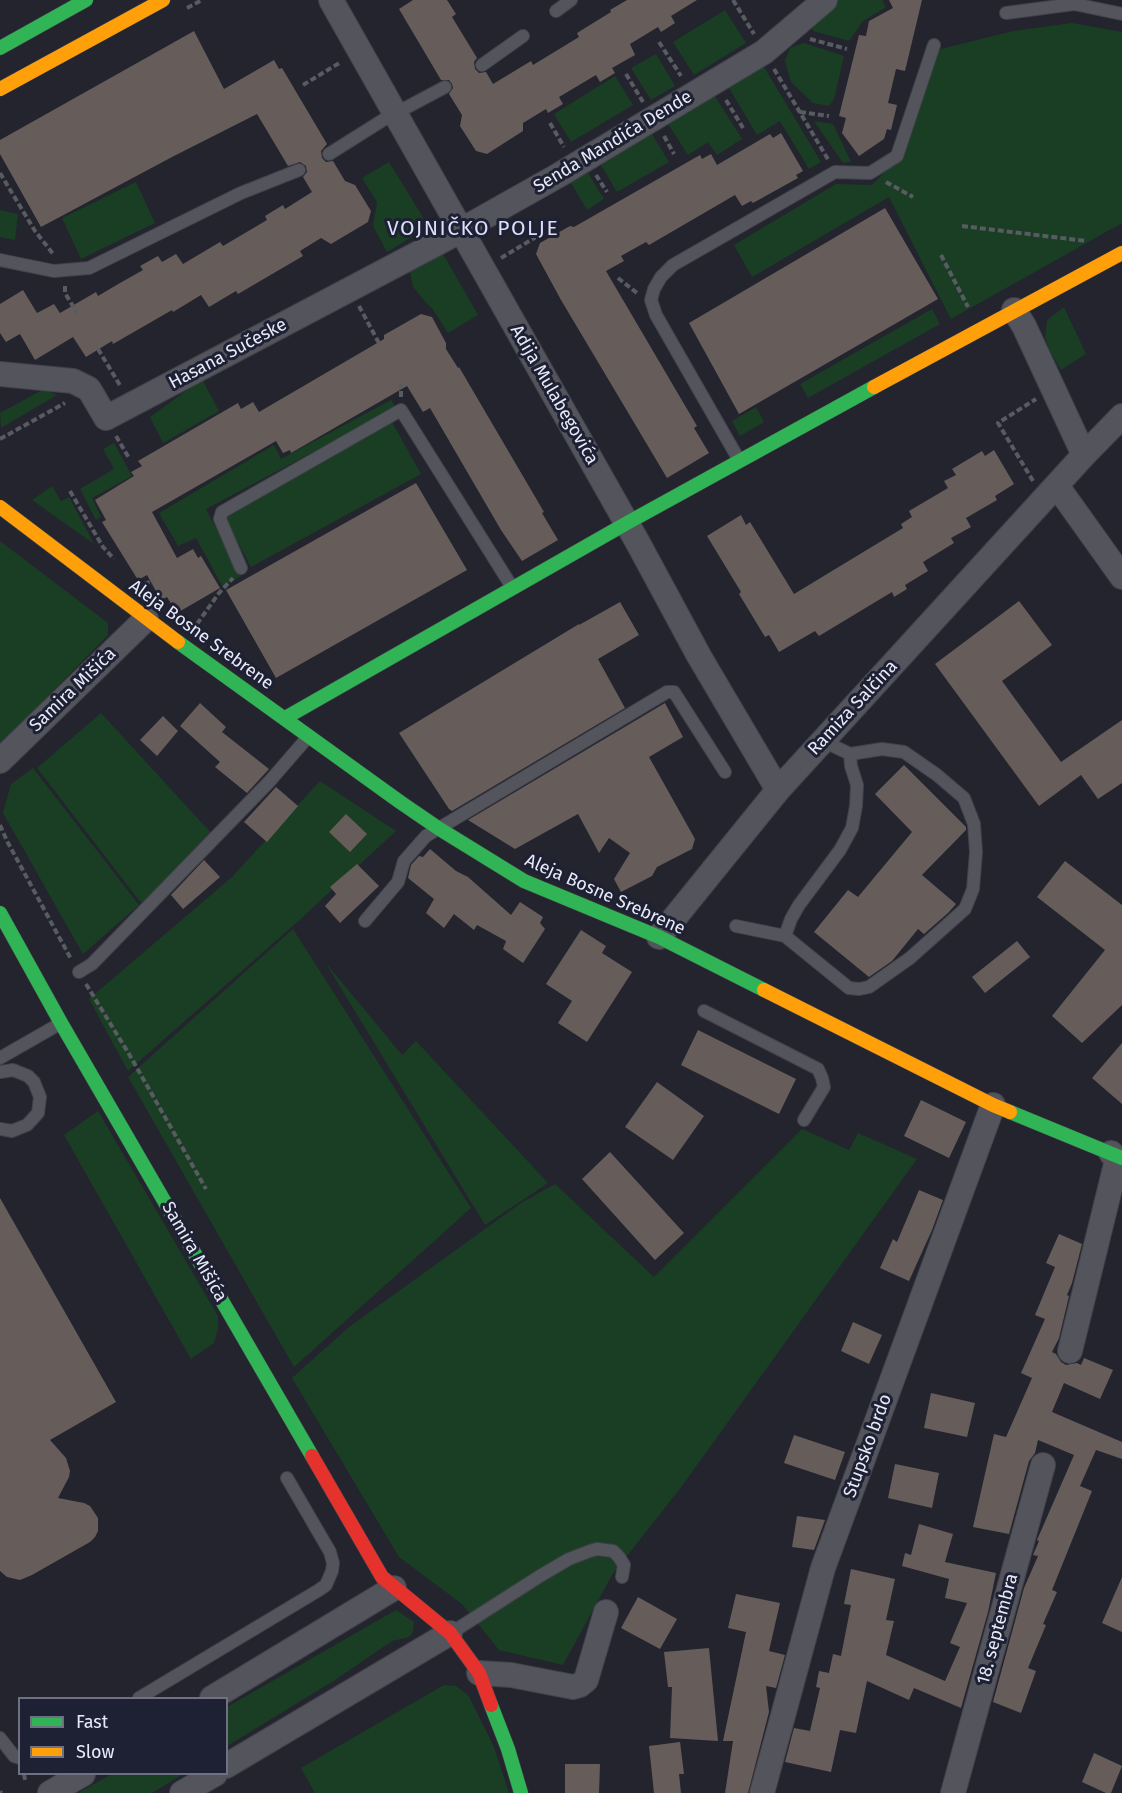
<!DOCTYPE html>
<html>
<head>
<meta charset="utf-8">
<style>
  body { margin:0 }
  #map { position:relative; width:1122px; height:1793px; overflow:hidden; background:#23242e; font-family:"Fira Sans",sans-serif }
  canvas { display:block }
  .legend { position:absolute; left:18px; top:1697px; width:210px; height:78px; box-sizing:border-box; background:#1e2033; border:2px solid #6f7182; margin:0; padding:8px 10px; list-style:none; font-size:18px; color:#e8eaf8 }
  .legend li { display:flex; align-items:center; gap:12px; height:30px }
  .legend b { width:30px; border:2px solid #6f7182 }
</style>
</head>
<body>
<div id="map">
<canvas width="1122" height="1793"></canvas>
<ul class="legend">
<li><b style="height:8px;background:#30b455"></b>Fast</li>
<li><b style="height:8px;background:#ff9f0a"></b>Slow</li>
</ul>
</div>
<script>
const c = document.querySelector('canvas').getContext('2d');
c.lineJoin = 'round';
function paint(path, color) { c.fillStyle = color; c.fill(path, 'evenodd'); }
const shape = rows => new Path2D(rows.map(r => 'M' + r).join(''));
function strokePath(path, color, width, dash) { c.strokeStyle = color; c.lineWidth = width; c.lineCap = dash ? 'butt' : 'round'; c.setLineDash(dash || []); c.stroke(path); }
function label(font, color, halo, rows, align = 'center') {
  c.font = font + ' "Fira Sans",sans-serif'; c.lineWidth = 6; c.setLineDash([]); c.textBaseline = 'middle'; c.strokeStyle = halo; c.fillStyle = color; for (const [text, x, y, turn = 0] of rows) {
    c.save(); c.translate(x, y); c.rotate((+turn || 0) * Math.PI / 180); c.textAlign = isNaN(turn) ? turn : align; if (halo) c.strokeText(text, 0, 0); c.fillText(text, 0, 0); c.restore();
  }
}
const green = shape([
  [838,0,882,0,886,7,863,21,849,41,813,31,811,24,827,8],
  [725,10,746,43,694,75,673,42],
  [1072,23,1122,32,1122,223,951,319,889,197,752,277,734,245,836,184,872,185,906,150,937,50,1013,31],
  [804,43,844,56,834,99,829,106,813,103,791,82,785,61,790,48],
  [656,54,675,86,651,100,631,68],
  [756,64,764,67,821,162,809,169,780,121,757,135,726,83],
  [615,76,633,105,571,142,554,114],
  [711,90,742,139,717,155,708,142,688,155,665,119],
  [814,121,833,124,851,162,843,163],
  [649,129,669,162,617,192,598,160],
  [389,162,429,227,387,252,373,226,377,202,362,178],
  [585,168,604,199,587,210,568,178],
  [136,182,155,223,81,259,62,218],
  [0,210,18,214,15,240,0,237],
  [439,247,478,315,448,333,432,308,427,304,413,287,409,265],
  [1064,307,1086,354,1061,370,1051,353,1045,338,1047,320],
  [932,309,940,324,808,398,800,384],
  [202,379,219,411,163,443,150,417],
  [44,389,57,395,1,428,0,413],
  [391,400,396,408,206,509,241,576,223,587,196,538,178,546,159,513,274,445,281,459],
  [756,407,764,422,740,436,732,421],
  [392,422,421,474,251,567,225,518],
  [114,443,132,476,92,498,101,517,96,520,80,489,114,469,103,449],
  [52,486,61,501,69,497,94,544,32,500],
  [0,541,108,623,108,635,0,745],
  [101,713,212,834,141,903,37,768],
  [33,768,139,905,83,954,3,813,11,784],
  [320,781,396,831,295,924,128,1071,89,999,232,877],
  [293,929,471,1208,294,1367,128,1077],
  [325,962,402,1055,416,1041,548,1183,485,1225],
  [98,1111,218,1316,218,1329,214,1343,191,1359,64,1135],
  [802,1129,849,1150,858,1133,917,1159,682,1486,612,1575,563,1665,499,1650,462,1604,399,1557,292,1378,349,1327,521,1203,555,1184,654,1277],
  [396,1610,414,1622,413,1632,410,1636,406,1638,392,1641,335,1680,227,1746,227,1707],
  [444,1685,456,1686,468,1695,494,1747,509,1793,315,1793,301,1768],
  [112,1774,183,1774,152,1793,78,1793]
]);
const building = shape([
  [413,0,447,0,456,14,452,17,477,58,474,62,475,69,479,73,486,72,493,84,531,61,533,65,579,37,577,33,611,12,610,10,627,0,697,0,671,16,675,23,661,32,658,27,630,44,635,55,612,68,615,73,600,82,596,75,559,97,563,104,548,113,546,109,523,123,523,131,487,154,476,151,460,126,462,115,449,94,453,88,452,84,449,80,441,80,399,9],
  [889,0,922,0,905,71,896,69,888,103,897,105,891,130,887,129,884,139,859,156,842,133,846,118,839,116,859,35,866,36,869,21,893,8],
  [194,31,224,89,274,60,279,69,282,68,327,144,321,151,322,158,326,162,333,161,345,181,355,185,371,211,368,222,331,244,321,238,300,251,303,256,238,294,236,291,209,307,201,295,173,312,172,310,113,344,112,341,86,357,73,337,35,360,20,334,6,342,0,333,0,304,23,290,37,313,54,304,60,313,96,292,98,296,120,283,143,270,140,266,158,256,162,262,176,254,183,264,220,242,223,246,267,220,265,216,283,205,285,209,312,192,303,177,307,172,306,166,300,162,288,166,257,114,172,157,41,227,0,154,0,140],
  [781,133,803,171,796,175,798,178,753,203,751,201,742,206,735,195,649,245,646,242,621,256,624,261,606,271,697,426,694,428,709,453,667,478,561,300,536,254,540,243,570,226,574,227,700,155,702,159,711,154,717,165,770,134,773,138],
  [885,208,938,299,739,414,689,323],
  [421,314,432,317,446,343,446,349,458,368,459,367,544,512,542,513,558,540,522,561,501,530,430,408,423,412,407,386,291,453,290,450,283,453,276,441,152,512,177,558,193,549,198,558,201,556,220,588,177,613,167,597,161,600,147,575,138,580,102,522,106,520,95,500,134,476,131,472,142,466,138,461,238,403,241,409,253,402,259,412,384,339,384,335],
  [994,450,1014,484,995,496,997,500,966,518,971,527,951,538,954,543,923,562,928,571,905,585,907,589,894,597,892,592,819,636,815,631,779,652,769,635,765,637,739,594,741,592,707,536,741,515,746,525,750,522,794,594,903,528,901,524,912,517,909,511,948,488,944,481,956,475,952,469,982,451,985,456],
  [416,483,467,570,276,678,226,590],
  [1019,601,1052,645,1002,681,1061,762,1122,720,1122,783,1098,799,1081,775,1039,806,935,664],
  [620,602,639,635,598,659,625,708,452,811,449,809,399,733,579,624,579,625],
  [200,703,226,727,222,732,269,769,247,793,215,767,220,762,180,726],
  [665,703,683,737,649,757,695,839,692,849,657,867,652,876,621,892,614,879,630,853,609,838,599,853,578,814,515,849,468,820],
  [163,716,178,731,157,756,140,740],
  [904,765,966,827,966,830,922,875,956,904,948,913,924,934,918,929,892,961,869,977,814,932,848,890,858,897,912,832,875,794],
  [276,787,298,806,267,842,244,822],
  [346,814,367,834,350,852,329,832],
  [430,849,456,871,468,877,511,915,520,902,543,917,540,923,545,929,523,963,503,949,506,941,477,925,474,930,454,914,444,928,426,913,434,899,408,878,411,865,419,856,423,857],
  [204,860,220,877,183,909,171,895],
  [1065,861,1122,905,1122,1005,1082,1043,1052,1016,1105,950,1037,897],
  [357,864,379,886,340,923,325,906,336,894,330,887],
  [581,930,606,946,602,953,632,972,587,1042,558,1023,572,1001,546,984],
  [1017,941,1030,957,985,993,972,977],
  [698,1030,796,1079,779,1114,681,1065],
  [1122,1043,1122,1104,1092,1078],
  [657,1082,704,1116,673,1160,625,1127],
  [921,1100,966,1122,949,1158,904,1136],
  [610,1152,684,1233,655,1260,582,1179],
  [919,1190,943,1200,932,1230,909,1281,880,1268,893,1239,897,1242],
  [0,1198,116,1402,50,1440,66,1458,70,1471,69,1477,58,1498,84,1503,90,1506,98,1518,98,1531,95,1537,90,1542,32,1575,20,1580,7,1577,0,1571],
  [1059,1234,1082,1244,1072,1283,1067,1295,1069,1296,1059,1338,1052,1352,1056,1354,1061,1362,1066,1365,1077,1363,1081,1365,1084,1358,1113,1370,1100,1399,1064,1383,1052,1412,1122,1442,1122,1459,1096,1450,1080,1486,1092,1491,1052,1590,1057,1592,1043,1624,1046,1625,1028,1668,1036,1671,1021,1713,993,1702,1024,1588,1038,1556,1033,1555,1039,1541,1037,1540,1074,1455,1038,1440,1035,1453,1029,1461,1009,1534,973,1527,994,1434,1006,1437,1032,1378,1021,1373,1045,1319,1035,1315,1055,1267,1046,1263],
  [853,1322,882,1335,869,1364,841,1351],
  [931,1393,975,1403,967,1437,924,1428],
  [794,1435,845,1452,835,1480,784,1463],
  [895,1464,939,1473,932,1508,888,1498],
  [797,1516,825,1520,814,1550,792,1547],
  [919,1524,953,1534,945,1562,996,1573,988,1612,961,1708,914,1688,909,1700,867,1681,856,1733,840,1730,831,1772,785,1762,794,1728,810,1731,820,1688,816,1687,819,1671,829,1673,833,1654,841,1656,851,1605,844,1604,851,1569,895,1579,886,1620,894,1621,886,1655,945,1681,960,1647,950,1643,967,1603,945,1598,949,1579,902,1566,905,1553,911,1555],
  [1122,1577,1122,1632,1102,1623],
  [736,1594,780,1603,769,1651,785,1655,776,1688,766,1686,769,1712,748,1793,725,1793,733,1741,723,1741,746,1632,728,1628],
  [638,1597,677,1619,660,1649,621,1628],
  [709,1648,718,1741,670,1738,672,1687,668,1687,664,1652],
  [680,1742,684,1774,679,1774,681,1793,654,1793,649,1746],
  [1094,1753,1122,1766,1111,1793,1106,1793,1082,1782],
  [565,1764,600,1764,599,1793,565,1793]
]);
const path = shape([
  [733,0,754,34],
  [187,8,202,0],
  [810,39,847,49],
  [659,42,681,76],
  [774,69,829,161],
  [626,74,643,102],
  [303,85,341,62],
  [726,100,743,128],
  [800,112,829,116],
  [550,123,564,147],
  [664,136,674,154],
  [0,173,35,231,54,255],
  [596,175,607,192],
  [886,182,913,197],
  [962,226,1086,241],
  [941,255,968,307],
  [501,258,536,237],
  [618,278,637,293],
  [65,286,65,293,77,313],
  [359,306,380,345],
  [98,349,121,387],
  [401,397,401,384],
  [116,436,129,458],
  [0,439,65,403],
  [1033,481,998,423,1036,399],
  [70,491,103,547,114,559],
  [144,584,154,581],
  [197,624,219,593,233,578],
  [0,825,7,841,71,959],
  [86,984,129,1054,206,1189],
  [24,1774,25,1780],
  [0,1792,2,1793]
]);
const lane = shape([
  [556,11,571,0],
  [1006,13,1074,4,1122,14],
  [482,65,523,36],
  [329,154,383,120,445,87],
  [0,260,54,271,89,268,241,193,299,170],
  [739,460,656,315,651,300,654,289,661,277,673,265,835,172,870,173,897,156,934,45],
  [241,568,220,519,222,512,401,410,512,587],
  [823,741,850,754,882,749,904,752,937,775,964,798,974,824,976,852,973,889,965,909,910,958,869,987,859,989,849,988,785,936,791,919,799,905,840,850,852,828,856,806,857,785,851,766,850,754],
  [365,921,398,882,404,861,426,836,667,692,674,692,725,772],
  [736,926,785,936],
  [79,972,92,964,269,782,308,737],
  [704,1011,818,1069,822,1078,824,1087,804,1120],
  [0,1058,61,1023],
  [0,1072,13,1070,28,1076,34,1082,40,1097,38,1113,27,1125,12,1131,0,1129],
  [451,1633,540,1576,569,1559,590,1551,597,1549,613,1551,619,1557,624,1565,622,1577],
  [139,1698,319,1590,326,1585,332,1571,333,1563,330,1552,287,1478],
  [0,1738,14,1756,20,1758]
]);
const street = shape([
  [331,0,638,543,699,656,778,790],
  [1014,310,1024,326,1084,455],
  [0,374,73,381,89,389,106,418,449,237,559,175,764,52,825,0],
  [1057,486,1122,577],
  [0,761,146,619],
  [659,937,778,790,1084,455,1122,416],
  [1070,1351,1117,1160,1111,1153],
  [479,1673,511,1675,573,1687,580,1685,586,1680,606,1612],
  [212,1698,394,1588],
  [226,1766,450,1633],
  [50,1793,83,1774],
  [182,1793,215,1774],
  [762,1793,823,1568,993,1105],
  [953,1793,1043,1465]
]);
const fast = shape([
  [0,48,86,0],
  [178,642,400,802,438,828,524,881,659,937,764,990],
  [285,718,627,523,874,387],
  [0,913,61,1023,312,1456],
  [1010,1112,1122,1158],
  [491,1705,508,1749,521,1793]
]);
const slow = shape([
  [0,89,163,0],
  [874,387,1122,253],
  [0,507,178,642],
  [764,990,993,1105,1010,1112]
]);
const jam = shape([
  [312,1456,382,1577,450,1633,479,1673,491,1705]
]);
const streetNames = [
  ["Senda Mandića Dende",613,142,-31],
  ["Hasana Sučeske",228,354,-28],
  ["Adija Mulabegovića",554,395,60],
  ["Aleja Bosne Srebrene",201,635,36],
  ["Samira Mišića",73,690,-44],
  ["Ramiza Salčina",853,708,-47],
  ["Aleja Bosne Srebrene",605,895,24],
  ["Samira Mišića",194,1252,60],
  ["Stupsko brdo",868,1446,-70],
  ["18. septembra",998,1629,-75]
];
const quarterNames = [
  ["VOJNIČKO POLJE",473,229]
];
paint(green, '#1a3e24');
paint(building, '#665d5b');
strokePath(lane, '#41424b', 14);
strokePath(street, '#41424b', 26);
strokePath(fast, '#41424b', 15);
strokePath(slow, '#41424b', 15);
strokePath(jam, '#41424b', 15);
strokePath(path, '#595b63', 4, [6, 3]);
strokePath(lane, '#53545c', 12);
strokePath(street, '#53545c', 24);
strokePath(fast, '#30b455', 14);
strokePath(slow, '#ff9f0a', 14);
strokePath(jam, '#e5322d', 14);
label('18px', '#e8eaf8', '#1e2033', streetNames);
c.letterSpacing = '1.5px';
label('21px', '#dcdffa', '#1e2033', quarterNames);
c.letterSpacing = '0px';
</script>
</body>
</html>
